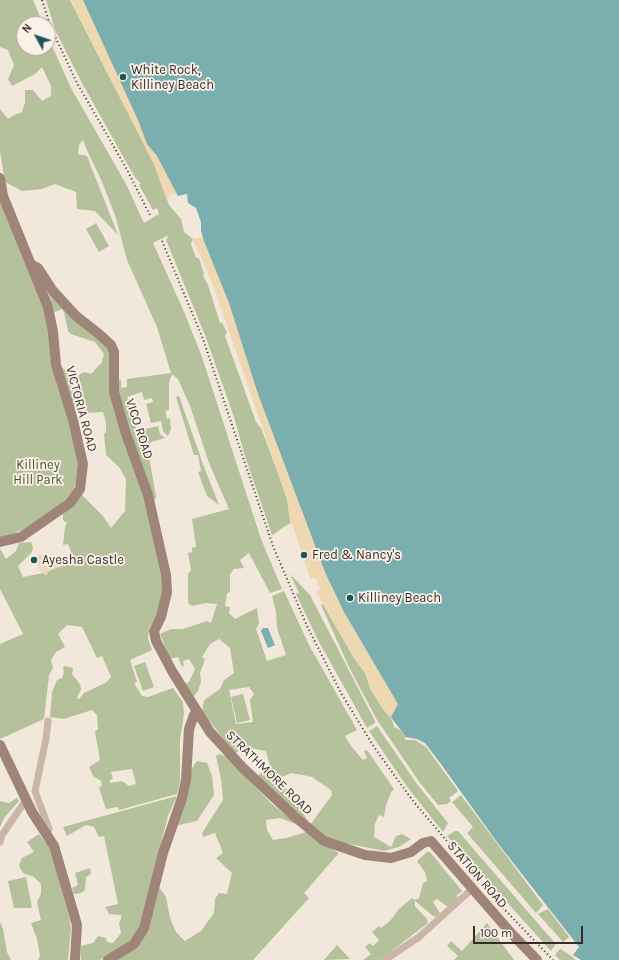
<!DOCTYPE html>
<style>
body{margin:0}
#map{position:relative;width:619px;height:960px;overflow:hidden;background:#f2e7db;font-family:Karla,sans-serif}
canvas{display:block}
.north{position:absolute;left:16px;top:16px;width:40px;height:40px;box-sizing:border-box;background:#faf1e8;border:1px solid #aca29b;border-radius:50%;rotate:310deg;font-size:11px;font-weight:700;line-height:16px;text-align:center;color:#372c28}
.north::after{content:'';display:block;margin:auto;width:14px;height:18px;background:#1d5659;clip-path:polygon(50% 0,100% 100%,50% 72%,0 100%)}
.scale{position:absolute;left:473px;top:926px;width:110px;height:18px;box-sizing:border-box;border:2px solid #372c28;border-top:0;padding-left:5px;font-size:12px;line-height:14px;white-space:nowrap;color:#372c28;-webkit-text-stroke:3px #faf1e8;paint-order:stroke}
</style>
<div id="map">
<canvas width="619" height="960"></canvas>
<div class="north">N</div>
<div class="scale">100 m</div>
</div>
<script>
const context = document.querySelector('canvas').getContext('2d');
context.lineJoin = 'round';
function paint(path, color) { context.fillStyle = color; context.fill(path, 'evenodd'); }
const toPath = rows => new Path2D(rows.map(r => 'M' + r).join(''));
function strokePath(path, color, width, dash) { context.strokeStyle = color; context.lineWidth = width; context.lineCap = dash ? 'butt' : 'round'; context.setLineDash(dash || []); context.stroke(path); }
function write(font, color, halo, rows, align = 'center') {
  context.font = font + ' Karla,sans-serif'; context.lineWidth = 3.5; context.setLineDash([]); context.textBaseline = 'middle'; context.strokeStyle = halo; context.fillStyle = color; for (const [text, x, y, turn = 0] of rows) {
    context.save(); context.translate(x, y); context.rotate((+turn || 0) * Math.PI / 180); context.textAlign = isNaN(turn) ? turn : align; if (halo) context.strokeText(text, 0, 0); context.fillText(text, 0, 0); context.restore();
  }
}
paint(toPath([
 [0,0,33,0,43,24,24,24,24,48,48,48,48,37,71,88,126,184,144,223,159,214,157,208,153,210,139,185,141,184,134,176,82,83,56,32,46,0,70,0,154,164,169,205,181,219,184,232,193,239,191,244,196,258,199,258,204,274,203,276,208,285,220,323,222,323,227,332,225,336,256,422,261,428,276,468,287,499,290,516,290,523,272,535,244,453,234,417,205,335,166,240,169,235,153,243,185,314,202,357,261,539,282,589,270,593,249,553,240,560,244,568,234,569,230,574,230,592,227,593,225,606,230,607,229,613,235,619,257,608,259,623,256,629,267,661,286,655,277,628,276,612,272,596,284,591,309,645,357,730,345,736,351,746,363,760,367,758,364,751,367,750,394,789,391,792,386,805,384,817,379,815,374,826,375,828,374,837,391,847,396,836,402,834,411,839,399,847,384,851,349,844,349,848,329,839,310,825,332,795,331,790,312,777,303,775,291,773,277,779,291,793,309,823,257,776,270,766,266,751,249,748,234,753,202,711,204,700,220,689,224,680,234,673,230,648,219,639,210,644,202,657,205,659,200,673,201,682,198,691,193,697,184,685,189,682,195,669,189,659,183,661,184,665,182,667,178,657,170,659,160,634,171,629,183,629,207,621,211,623,217,604,206,603,192,606,188,603,188,573,190,572,191,569,188,553,192,552,192,548,196,547,192,519,229,509,209,463,190,406,178,379,172,374,169,383,169,410,165,411,167,419,170,418,171,429,168,436,163,431,161,421,151,423,146,404,153,402,152,398,144,400,142,392,127,397,137,431,158,426,160,434,165,438,151,442,148,450,156,497,153,503,126,431,115,381,121,380,121,388,127,387,127,379,171,373,157,327,127,260,116,218,103,184,86,148,77,122,83,140,79,145,78,154,87,156,118,235,95,211,77,209,76,192,55,184,42,189,22,191,5,182,0,151,0,109,8,119,14,115,22,112,25,103,25,90,33,90,42,101,51,96,51,86,42,67,35,74,12,86,8,79,14,65,8,50,0,47],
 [249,687,254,694,250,700,253,722,236,724,229,690],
 [0,199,44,306,50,336,50,354,57,386,67,414,78,462,78,477,73,491,64,502,24,529,9,536,0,538],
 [96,223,109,246,99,252,86,229],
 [48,291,109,346,111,363,141,482,161,576,163,593,158,614,149,628,148,639,152,650,130,660,137,682,134,683,142,696,148,697,173,688,183,702,184,715,180,739,180,781,177,794,119,810,118,807,106,809,99,788,102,785,101,781,93,776,89,767,100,760,95,732,96,730,98,730,97,715,92,710,64,719,50,717,52,692,57,680,62,678,64,672,63,668,65,666,73,668,72,674,80,684,81,689,77,698,79,699,84,693,107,682,111,677,102,656,97,658,82,627,67,625,58,634,65,647,56,652,51,660,53,668,49,675,44,719,0,739,0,644,23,634,0,589,0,549,6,559,16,551,19,543,31,542,33,547,32,552,18,566,23,577,43,573,46,575,49,571,69,558,66,557,72,554,68,544,63,545,65,527,67,523,63,520,63,514,81,494,103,516,111,528,125,511,126,479,119,467,106,455,104,434,106,432,106,423,103,412,85,413,83,405,72,409,60,367,68,371,71,379,76,380,80,374,85,372,91,374,102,362,104,354,95,342,71,334,68,331,64,312,62,309,55,312],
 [132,769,136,784,129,786,122,781,110,783,110,780,113,779,111,772],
 [179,396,204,467,219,505,207,496,198,472,201,471,198,455,194,455,176,397],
 [290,574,310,595,375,721,375,723,367,728,318,640,296,594,299,593],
 [323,604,354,658,365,673,371,690,383,709,391,717,394,727,400,730,406,737,404,740,415,740,426,747,458,791,449,798,451,801,447,804,438,805,420,783,377,720,349,667,321,605],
 [145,662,154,687,143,691,134,666],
 [243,694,250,720,237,723,231,697],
 [377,726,417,784,448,823,443,832,408,788,369,731],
 [219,754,227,757,273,805,298,825,280,818,266,820,267,830,273,840,286,838,306,832,324,845,339,853,304,893,309,898,253,960,117,960,127,954,159,887,166,897,170,918,176,932,185,941,201,931,214,913,215,899,219,893,227,894,232,873,216,858,223,853,215,833,203,837,202,833,223,800,221,779,216,756],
 [197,761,207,763,212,776,214,795,197,821,174,826,188,774],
 [461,795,543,905,536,913,467,833,473,827,452,802],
 [177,796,168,816,140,924,134,936,123,948,100,960,81,960,81,946,93,943,98,936,106,938,107,942,113,943,121,933,119,923,121,919,121,915,109,914,105,907,118,904,104,836,99,837,94,827,86,825,67,836,63,827],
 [17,798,19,801,4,818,0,827,0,801,9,803],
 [455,831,458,831,554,942,555,945,551,951,447,836],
 [39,834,50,848,69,917,71,927,68,960,38,960,40,956,37,939,31,923,41,920,37,902,41,894,41,884,34,877,23,873,19,866,22,858,34,852,27,842],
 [427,852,430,852,462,891,456,896,458,897,448,907,437,899,433,902,440,913,436,917,433,916,415,901,415,906,427,919,428,923,380,960,363,960,371,954,365,947,370,943,373,946,379,940,372,932,379,926,381,928,390,921,399,909,412,898,415,900,419,898,423,883,427,881,425,872,417,861],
 [90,868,91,874,86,877,85,890,81,893,74,894,72,888,78,885,75,873],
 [26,877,32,908,14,908,8,881],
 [548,909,569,937,563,942,538,914],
 [0,922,3,929,7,952,11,960,0,960],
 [487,923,514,960,454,960,458,956,447,946,451,941,462,951],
 [337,945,350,959,324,960],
 [560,949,567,953,576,960,560,960,555,955]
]), '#b5c19b');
paint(toPath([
 [70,0,98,0,179,195,172,193,167,200,154,164],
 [206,232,619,960,574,954,579,947,497,842,441,764,425,743,417,739,406,737,383,709,371,690,365,673,354,658,316,592,320,589,315,577,310,579,293,526,290,523,287,499,214,288,193,239,201,237]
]), '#eed8b1');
paint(toPath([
 [41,555,46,557,52,556,53,560,57,559,59,562,69,558,71,563,49,571,46,575,40,571,38,566,37,556]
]), '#ead8c2');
paint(toPath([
 [83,0,619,0,619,960,581,960,573,955,579,947,497,842,441,764,425,743,417,739,406,737,391,717,398,704,344,612,325,572,258,394,229,303,204,241,201,231,201,222,196,208,188,203,187,194,178,196,157,156,147,144,138,120],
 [263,628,268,628,275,645,268,648,261,631]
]), '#7aaeaf');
strokePath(toPath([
 [47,835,49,829,35,791,46,739,48,721],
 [0,842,2,835,26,800],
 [385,960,419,937,472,889]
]), '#cab6a7', 7);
strokePath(toPath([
 [0,178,3,196,48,307,53,332,56,365,73,420,83,464,80,489,70,503,21,537,0,542],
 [32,265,38,268,53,291,76,316,99,334,111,345,114,352,114,392,125,431,148,495,166,575,167,592,161,617,154,631,156,641,172,671,210,732,243,768,294,816,324,841,365,855,391,858,411,852,423,843,431,841,511,933,537,960],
 [0,745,32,812,54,846,77,925,75,960],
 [108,960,134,944,144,928,163,853,182,798,186,780,189,729,194,715,197,713]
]), '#9e8578', 10);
strokePath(toPath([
 [42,0,51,28,77,83,125,166,151,217],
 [162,241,203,339,273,546,307,626,341,693,374,747,413,801,506,911,553,960]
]), '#372c28', 2, [1, 3]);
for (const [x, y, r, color] of [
 [123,77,4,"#1d5659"],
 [304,555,4,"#1d5659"],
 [34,560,4,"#1d5659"],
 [350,598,4,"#1d5659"]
]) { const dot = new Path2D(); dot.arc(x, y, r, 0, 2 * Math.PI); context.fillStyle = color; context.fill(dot); strokePath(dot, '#faf1e8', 1.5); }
write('13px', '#372c28', '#faf1e8', [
 ["White Rock,",131,70],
 ["Killiney Beach",131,85],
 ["Fred & Nancy's",312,555],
 ["Ayesha Castle",42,560],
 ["Killiney Beach",358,598]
], 'left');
write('13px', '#372c28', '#faf1e8', [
 ["VICTORIA ROAD",81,409,75],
 ["VICO ROAD",139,429,72],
 ["STRATHMORE ROAD",269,773,44],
 ["STATION ROAD",477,875,49]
]);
write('13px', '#46552b', '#faf1e8', [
 ["Killiney",38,465],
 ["Hill Park",38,480]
]);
</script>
